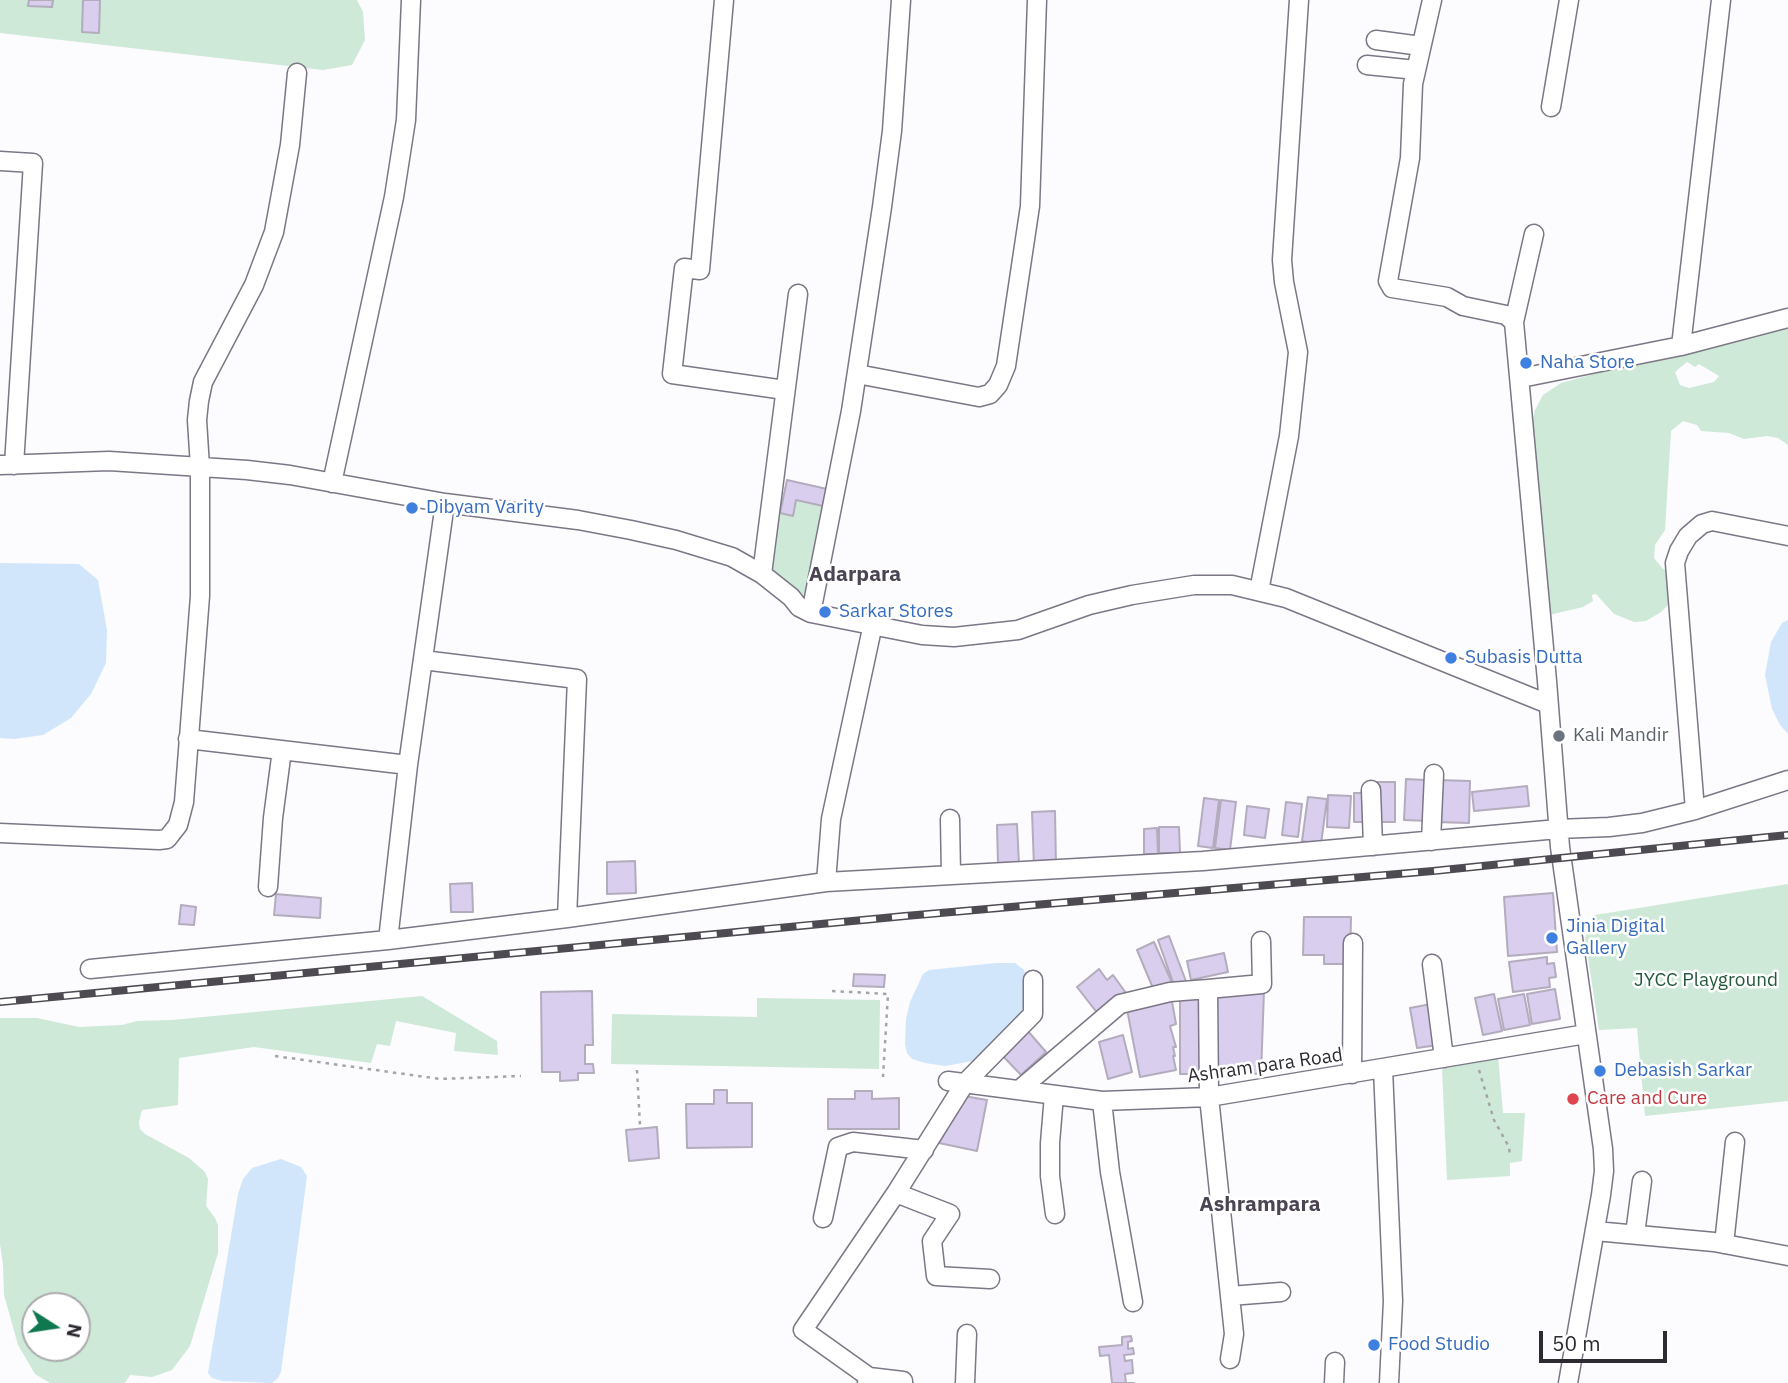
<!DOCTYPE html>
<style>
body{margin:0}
#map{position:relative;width:1788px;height:1383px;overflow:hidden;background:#fcfbfe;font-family:"IBM Plex Sans",sans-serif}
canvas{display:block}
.north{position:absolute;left:21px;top:1292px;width:70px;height:70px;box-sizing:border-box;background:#fff;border:2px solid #abaaad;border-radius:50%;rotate:102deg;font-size:19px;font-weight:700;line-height:28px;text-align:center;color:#2d2a31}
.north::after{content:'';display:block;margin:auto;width:24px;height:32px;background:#107850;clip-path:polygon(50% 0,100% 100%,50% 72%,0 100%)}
.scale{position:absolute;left:1539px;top:1331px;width:128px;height:32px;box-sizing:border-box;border:4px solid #2d2a31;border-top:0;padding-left:9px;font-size:21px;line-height:24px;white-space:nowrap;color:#2d2a31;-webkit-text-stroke:5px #fff;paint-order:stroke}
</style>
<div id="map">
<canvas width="1788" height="1383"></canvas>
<div class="north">N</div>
<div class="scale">50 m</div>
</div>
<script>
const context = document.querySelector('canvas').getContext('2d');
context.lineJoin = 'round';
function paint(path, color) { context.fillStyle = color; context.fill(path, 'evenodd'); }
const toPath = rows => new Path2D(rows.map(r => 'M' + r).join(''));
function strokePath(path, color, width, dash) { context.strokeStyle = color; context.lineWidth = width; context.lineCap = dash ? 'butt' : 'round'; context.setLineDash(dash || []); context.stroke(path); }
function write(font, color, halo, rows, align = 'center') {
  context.font = font + ' "IBM Plex Sans",sans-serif'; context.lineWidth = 5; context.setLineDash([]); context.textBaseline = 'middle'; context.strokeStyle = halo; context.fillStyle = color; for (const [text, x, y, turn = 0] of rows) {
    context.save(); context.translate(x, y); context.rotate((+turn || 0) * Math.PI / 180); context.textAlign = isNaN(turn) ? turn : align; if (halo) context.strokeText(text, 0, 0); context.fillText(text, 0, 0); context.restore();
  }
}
paint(toPath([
 [0,0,357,0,363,12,365,40,352,65,323,70,0,33],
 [1788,321,1788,445,1778,438,1767,436,1744,439,1729,433,1701,431,1697,425,1683,421,1671,431,1665,530,1655,545,1654,558,1663,569,1672,570,1673,600,1661,612,1646,621,1634,622,1614,614,1596,594,1592,595,1593,601,1583,607,1549,615,1531,427,1535,410,1543,395,1561,383],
 [1687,362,1695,367,1699,364,1719,376,1714,382,1689,388,1680,385,1675,372],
 [796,500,823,506,805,596,788,583,770,576,780,513,793,515],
 [1788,884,1788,1101,1645,1116,1637,1028,1599,1030,1585,938,1595,915],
 [422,996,497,1041,498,1055,454,1051,456,1033,396,1021,390,1046,377,1044,371,1063,254,1047,179,1058,178,1105,142,1110,139,1122,140,1129,145,1134,189,1158,205,1172,208,1179,206,1206,215,1218,218,1225,218,1253,190,1346,172,1370,152,1377,130,1375,125,1383,50,1383,35,1374,18,1345,4,1295,3,1265,0,1244,0,1018,37,1018,79,1027,122,1025,137,1021,172,1020],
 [35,1306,77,1306,77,1348,35,1348],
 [757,998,880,1000,879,1069,611,1064,612,1014,757,1017],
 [1498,1055,1503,1113,1525,1113,1522,1161,1510,1163,1510,1176,1447,1180,1442,1069]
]), '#cee9d8');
paint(toPath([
 [0,563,79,564,98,580,107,630,106,663,91,694,71,718,43,735,14,739,0,738],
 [1788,620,1788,734,1780,725,1772,709,1765,675,1771,642,1782,623],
 [996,963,1015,963,1024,970,1026,977,1025,1001,1020,1016,979,1057,973,1061,945,1066,925,1063,912,1059,907,1053,905,1044,906,1019,910,1002,923,974,929,970],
 [281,1159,301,1167,307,1176,281,1372,278,1378,272,1383,222,1381,212,1378,208,1373,238,1194,243,1179,252,1168]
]), '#d2e6fb');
const building = toPath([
 [29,0,53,0,52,7,28,6,29,0],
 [83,0,100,0,99,33,82,32,83,0],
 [787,480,827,489,823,506,796,500,793,516,780,513,787,480],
 [1406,779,1425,780,1425,785,1430,786,1429,821,1404,820,1406,779],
 [1437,780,1470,781,1469,823,1435,822,1437,780],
 [1374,782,1395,782,1395,822,1380,822,1374,782],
 [1527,786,1529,806,1474,811,1472,792,1527,786],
 [1354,793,1369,793,1369,822,1354,822,1354,793],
 [1328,795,1351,796,1349,828,1327,827,1328,795],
 [1308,797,1327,799,1321,844,1302,841,1308,797],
 [1204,798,1219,800,1213,848,1198,846,1204,798],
 [1221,800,1236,802,1230,850,1215,848,1221,800],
 [1286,802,1302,804,1298,837,1282,835,1286,802],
 [1247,806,1269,809,1265,838,1244,835,1247,806],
 [1055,811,1056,866,1034,867,1032,812,1055,811],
 [1017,824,1019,864,998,864,997,825,1017,824],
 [1159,827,1179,827,1180,853,1159,853,1159,827],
 [1157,828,1158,854,1144,854,1144,829,1157,828],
 [635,861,636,893,607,894,607,862,635,861],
 [472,883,473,912,451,912,450,884,472,883],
 [1553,893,1557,952,1508,956,1504,897,1553,893],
 [276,894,321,898,320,918,274,915,276,894],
 [181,905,196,907,194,925,179,924,181,905],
 [1304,917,1351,917,1350,964,1324,964,1324,955,1303,955,1304,917],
 [1169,936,1187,984,1175,988,1158,940,1169,936],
 [1154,942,1173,985,1155,993,1137,950,1154,942],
 [1224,953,1228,972,1191,980,1187,961,1224,953],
 [1547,957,1547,964,1554,963,1556,977,1549,978,1550,987,1513,992,1509,962,1547,957],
 [1099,969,1107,980,1113,975,1126,993,1098,1014,1077,987,1099,969],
 [854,974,885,975,884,987,853,986,854,974],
 [1217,989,1264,991,1261,1074,1214,1072,1217,989],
 [1555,989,1560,1019,1532,1024,1527,994,1555,989],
 [592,991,593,1045,585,1045,585,1064,593,1064,594,1073,578,1073,578,1080,560,1081,560,1072,542,1072,541,992,592,991],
 [1494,994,1502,1031,1483,1035,1475,998,1494,994],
 [1524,994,1530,1025,1504,1030,1498,999,1524,994],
 [1171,996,1176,1024,1170,1026,1176,1047,1173,1047,1175,1056,1173,1056,1176,1070,1140,1077,1126,1004,1171,996],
 [1180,996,1205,997,1205,1074,1180,1074,1180,996],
 [1431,1004,1438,1045,1417,1048,1410,1008,1431,1004],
 [1027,1030,1046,1052,1021,1075,1001,1054,1027,1030],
 [1123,1035,1132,1072,1108,1079,1099,1042,1123,1035],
 [714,1090,727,1090,727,1103,752,1103,752,1147,687,1148,686,1104,714,1104,714,1090],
 [855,1091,872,1091,872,1099,899,1098,899,1129,828,1129,828,1099,855,1099,855,1091],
 [964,1096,987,1100,977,1151,939,1143,964,1096],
 [657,1127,659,1158,629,1161,626,1130,657,1127],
 [1131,1336,1132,1341,1128,1342,1128,1349,1133,1348,1134,1354,1124,1355,1125,1361,1132,1360,1133,1373,1125,1374,1126,1383,1134,1383,1112,1383,1109,1355,1100,1356,1099,1347,1122,1345,1122,1337,1131,1336]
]);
paint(building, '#daceee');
strokePath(building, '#b2acbd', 2);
const minor = toPath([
 [724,0,700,270,684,268,672,374,785,390],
 [1432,0,1413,84,1410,158,1388,281,1392,288,1447,297,1463,306,1506,315,1514,322,1547,681,1560,847,1603,1149,1604,1171,1601,1195,1568,1383],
 [1376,40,1421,46],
 [1367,65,1416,70],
 [1551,107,1569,0],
 [0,161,33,163,14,465],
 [1514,322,1534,234],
 [1681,346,1788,318],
 [857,374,979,397,990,394,998,385,1006,366,1030,206,1037,0],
 [1521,378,1681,346,1721,0],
 [0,465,109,461,247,470,290,475,445,503,578,520,631,530,676,540,732,557,762,574,791,597,799,607,811,613,922,635,954,637,1018,630,1089,605,1132,595,1194,585,1232,585,1286,598,1548,704],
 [332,483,394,197,406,120,411,0],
 [762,574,798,294],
 [1259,591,1289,436,1298,352,1284,282,1282,260,1299,0],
 [811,613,851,411,882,207,892,131,901,0],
 [423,660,577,679,567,918],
 [188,739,408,765],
 [1371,790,1373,846],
 [1695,810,1675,563,1679,551,1688,536,1702,524,1712,521,1788,536],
 [950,819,951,875],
 [0,833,159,840,167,839,178,825,184,802,200,596,200,467,197,420,199,401,203,382,254,285,274,232,290,145,297,73],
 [1431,841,1434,774],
 [826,882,831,819,873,624],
 [268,887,273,818,282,750],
 [388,940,408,765,445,503],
 [1432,964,1444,1058],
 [90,969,388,940,567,918,826,882,1203,861,1558,829,1609,827,1642,823,1695,810,1788,780],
 [1383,1069,1393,1301,1389,1383],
 [1352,1074,1353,943],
 [948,1081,1102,1101,1209,1097,1586,1034],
 [1019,1090,1120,1004,1170,992,1208,989],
 [1054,1095,1050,1143,1050,1176,1055,1214],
 [1102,1101,1110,1172,1133,1302],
 [896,1193,950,1214,932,1241,936,1276,990,1279],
 [823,1218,838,1147,853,1142,924,1150],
 [1595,1231,1714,1242,1788,1256],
 [1635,1234,1642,1181],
 [1724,1244,1735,1142],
 [1230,1296,1281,1292],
 [1230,1359,1234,1334,1209,1097,1208,989,1262,984,1261,941],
 [869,1377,903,1381,903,1383],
 [867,1383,869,1377,803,1330,896,1193,965,1083,1033,1014,1033,980],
 [965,1383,967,1334],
 [1334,1383,1335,1362]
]);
strokePath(minor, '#7c7686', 21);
strokePath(toPath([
 [832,991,888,994,883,1077],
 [275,1056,440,1079,521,1076],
 [637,1070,640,1126],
 [1479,1070,1494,1120,1509,1147,1510,1156]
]), '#a5a4a8', 2.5, [3.5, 5]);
strokePath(minor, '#fff', 18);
const rail = toPath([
 [0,1002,905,916,1433,871,1788,835]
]);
strokePath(rail, '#4d4a51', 8);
strokePath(rail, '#fff', 5, [16]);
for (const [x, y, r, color] of [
 [1526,363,7,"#3f7fe0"],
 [412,508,7,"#3f7fe0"],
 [825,612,7,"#3f7fe0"],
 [1451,658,7,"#3f7fe0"],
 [1559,736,7,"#6b7280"],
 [1552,938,7,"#3f7fe0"],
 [1600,1071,7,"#3f7fe0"],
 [1573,1099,7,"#e0444e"],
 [1374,1345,7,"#3f7fe0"]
]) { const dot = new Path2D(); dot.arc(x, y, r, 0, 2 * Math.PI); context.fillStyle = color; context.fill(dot); strokePath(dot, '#fff', 2.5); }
write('19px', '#366cbe', '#fff', [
 ["Naha Store",1540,363],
 ["Dibyam Varity",426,508],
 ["Sarkar Stores",839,612],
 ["Subasis Dutta",1465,658],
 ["Jinia Digital",1566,927],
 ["Gallery",1566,949],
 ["Debasish Sarkar",1614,1071],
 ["Food Studio",1388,1345]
], 'left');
write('19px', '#5b616d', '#fff', [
 ["Kali Mandir",1573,736]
], 'left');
write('19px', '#235a3e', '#fff', [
 ["JYCC Playground",1706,981]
]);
write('19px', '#2d2a31', '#fff', [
 ["Ashram para Road",1265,1066,-8]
]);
write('19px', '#be3a42', '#fff', [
 ["Care and Cure",1587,1099]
], 'left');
write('bold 21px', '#4a4453', '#fff', [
 ["Adarpara",855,575],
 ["Ashrampara",1260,1205]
]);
</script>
